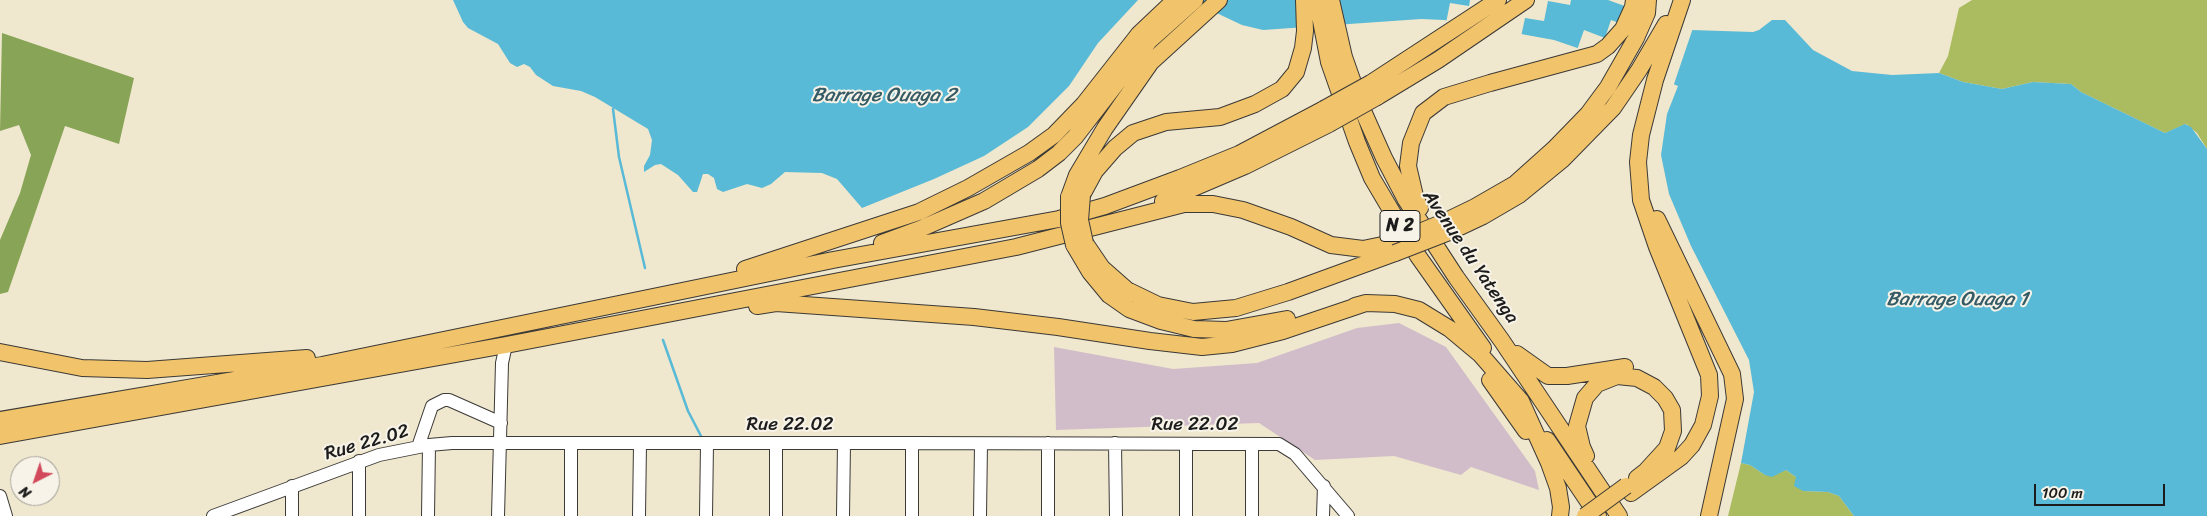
<!DOCTYPE html>
<style>
body{margin:0}
#map{position:relative;width:2207px;height:516px;overflow:hidden;background:#efe7ce;font-family:Sriracha,sans-serif}
canvas{display:block}
.north{position:absolute;left:10px;top:456px;width:50px;height:50px;box-sizing:border-box;background:#f7f3e8;border:1px solid #9f9d96;border-radius:50%;rotate:221deg;font-size:14px;font-weight:700;line-height:20px;text-align:center;color:#1c1c1c}
.north::after{content:'';display:block;margin:auto;width:18px;height:22px;background:#d1495b;clip-path:polygon(50% 0,100% 100%,50% 72%,0 100%)}
.scale{position:absolute;left:2034px;top:484px;width:131px;height:22px;box-sizing:border-box;border:2px solid #1c1c1c;border-top:0;padding-left:6px;font-size:15px;line-height:18px;white-space:nowrap;color:#1c1c1c;-webkit-text-stroke:4px #f7f3e8;paint-order:stroke}
</style>
<div id="map">
<canvas width="2207" height="516"></canvas>
<div class="north">N</div>
<div class="scale">100 m</div>
</div>
<script>
const context = document.querySelector('canvas').getContext('2d');
context.lineJoin = 'round';
function paint(path, color) { context.fillStyle = color; context.fill(path, 'evenodd'); }
const toPath = rows => new Path2D(rows.map(r => 'M' + r).join(''));
function strokePath(path, color, width, dash) { context.strokeStyle = color; context.lineWidth = width; context.lineCap = dash ? 'butt' : 'round'; context.setLineDash(dash || []); context.stroke(path); }
function write(font, color, halo, rows, align = 'center') {
  context.font = font + ' Sriracha,sans-serif'; context.lineWidth = 4; context.setLineDash([]); context.textBaseline = 'middle'; context.strokeStyle = halo; context.fillStyle = color; for (const [text, x, y, turn = 0] of rows) {
    context.save(); context.translate(x, y); context.rotate((+turn || 0) * Math.PI / 180); context.textAlign = isNaN(turn) ? turn : align; if (halo) context.strokeText(text, 0, 0); context.fillText(text, 0, 0); context.restore();
  }
}
paint(toPath([
 [1399,323,1446,347,1535,471,1539,490,1471,467,1461,475,1394,456,1315,460,1259,423,1056,430,1054,347,1173,369,1257,363,1357,328]
]), '#d1bdc9');
paint(toPath([
 [1972,0,2207,0,2207,149,2197,133,2186,124,2165,133,2081,92,2071,84,2033,82,2002,89,1963,82,1939,73,1948,56,1959,8],
 [1741,463,1750,465,1765,475,1786,470,1796,477,1803,491,1828,492,1839,496,1854,516,1728,516]
]), '#abbc60');
paint(toPath([
 [2,33,134,78,119,144,65,126,8,292,0,294,0,240,20,193,31,155,19,125,0,131]
]), '#88a456');
paint(toPath([
 [453,0,1138,0,1098,43,1069,86,1028,127,984,156,934,179,862,208,837,179,822,173,785,172,771,184,762,188,747,184,723,192,717,189,714,178,708,174,703,174,697,192,693,192,678,175,661,164,655,165,644,172,644,166,650,155,652,140,648,129,595,97,581,91,553,86,536,75,530,67,524,64,517,67,510,63,498,44,468,28,463,22],
 [1189,0,1608,0,1691,30,1753,32,1759,30,1772,20,1785,20,1813,50,1852,71,1892,75,1939,73,1963,82,2002,89,2033,82,2071,84,2081,92,2165,133,2185,124,2191,127,2207,149,2207,516,1854,516,1839,496,1828,492,1803,491,1794,486,1796,477,1786,470,1772,477,1765,475,1750,465,1741,463,1754,392,1749,360,1691,246,1669,194,1661,155,1667,114,1678,86,1610,59,1554,40,1444,20,1421,19,1263,30,1242,25]
]), '#58bad6');
paint(toPath([
 [1470,0,1571,0,1570,5,1548,1,1544,21,1525,18,1521,37,1446,23,1450,3,1469,6],
 [1629,5,1660,17,1632,70,1577,50,1584,30,1605,38,1611,20,1622,24],
 [1665,18,1693,28,1673,87,1635,71]
]), '#efe7ce');
strokePath(toPath([
 [613,109,619,157,645,268],
 [663,340,688,411,702,438]
]), '#58bad6', 2.5);
const minor = toPath([
 [1115,443,1116,516],
 [776,444,776,516],
 [1186,444,1186,516],
 [1252,444,1252,516],
 [418,447,432,406,444,400,449,400,501,423],
 [359,461,359,516],
 [292,486,292,516],
 [0,496,6,516],
 [213,516,379,455,429,445,452,443,912,443,1279,444,1295,454,1348,516],
 [428,516,429,445],
 [498,516,502,363,506,345],
 [571,516,571,444],
 [639,516,640,444],
 [706,516,707,444],
 [843,516,844,443],
 [912,516,912,443],
 [980,516,981,444],
 [1048,516,1048,443],
 [1323,516,1324,486]
]);
const major = toPath([
 [1317,0,1329,62,1357,142,1372,178,1418,256,1483,348],
 [1331,0,1344,57,1363,111,1384,158,1406,200,1456,277,1502,341,1619,516],
 [1371,83,1498,0],
 [1377,97,1438,60,1526,0],
 [1082,195,1095,171,1115,148,1133,133,1166,122,1220,117,1255,104,1282,89,1296,72,1303,48,1305,31,1304,0],
 [1069,197,1077,175,1105,128,1151,62,1219,0],
 [1163,201,1245,166,1329,124],
 [1420,208,1415,196,1408,166,1411,143,1423,113,1444,97,1490,83,1597,54,1608,46,1623,29,1633,7,1634,0],
 [1657,219,1732,374,1735,399,1709,516],
 [1444,222,1475,207,1515,184,1554,149,1588,114,1608,87,1636,38,1647,13,1648,0],
 [1449,232,1483,216,1519,195,1563,159,1613,108,1639,70,1666,24],
 [882,243,920,229,984,201,1038,169,1059,153,1075,137,1149,41,1195,0],
 [1085,243,1102,268,1127,290,1158,305,1193,312,1236,308,1288,292,1395,253],
 [1074,245,1090,272,1109,295,1129,309,1161,321,1194,329,1226,330,1287,319],
 [745,269,919,212,968,188,1029,153,1054,135,1084,104,1139,34,1175,0],
 [757,306,776,303,974,317,1058,327,1150,341,1202,347,1232,344,1283,331,1366,303],
 [1355,306,1366,303,1395,304,1419,310,1450,329,1480,354,1521,401,1549,463,1558,488,1561,507,1560,516],
 [0,352,82,368,147,370,307,358],
 [1517,354,1548,376,1567,376,1625,367],
 [1490,380,1526,431],
 [0,420,322,365,833,260,1059,219,1105,206,1180,178,1239,154,1324,109],
 [0,436,506,345,938,262,1016,247,1184,204,1213,204,1243,210,1291,227,1331,245,1363,249,1392,243],
 [1547,440,1598,516],
 [1586,456,1582,447,1577,426,1585,398,1597,384,1617,376,1637,378,1654,387,1665,398,1672,410,1673,431,1667,448,1646,471,1637,478],
 [1631,493,1681,457,1692,445,1703,425,1710,396,1709,375,1657,247,1641,200,1638,162,1641,135,1655,80,1682,0]
]);
strokePath(minor, '#3c3a37', 14);
strokePath(major, '#3c3a37', 18);
strokePath(minor, '#fff', 12);
strokePath(major, '#f1c36a', 16);
const majorBridge = toPath([
 [1324,109,1371,83],
 [1329,124,1377,97],
 [1082,195,1080,220,1085,243],
 [1069,197,1069,223,1074,245],
 [1415,234,1444,222],
 [1395,253,1449,232],
 [1585,516,1626,486]
]);
strokePath(majorBridge, '#3c3a37', 18, []);
strokePath(majorBridge, '#f1c36a', 16);
for (const [x, y, w] of [
 [1400,226,40]
]) { const box = new Path2D(); box.roundRect(x - w / 2, y - 15.5, w, 31, 4); context.fillStyle = '#f7f3e8'; context.fill(box); strokePath(box, '#1c1c1c', 1); }
write('bold 18px', '#1c1c1c', null, [
 ["N 2",1400,226]
]);
write('19px', '#1c1c1c', '#f7f3e8', [
 ["Avenue du Yatenga",1470,257,56],
 ["Rue 22.02",790,425],
 ["Rue 22.02",1195,425],
 ["Rue 22.02",367,443,-16]
]);
write('italic 20px', '#345b66', '#f7f3e8', [
 ["Barrage Ouaga 2",884,96],
 ["Barrage Ouaga 1",1957,300]
]);
</script>
